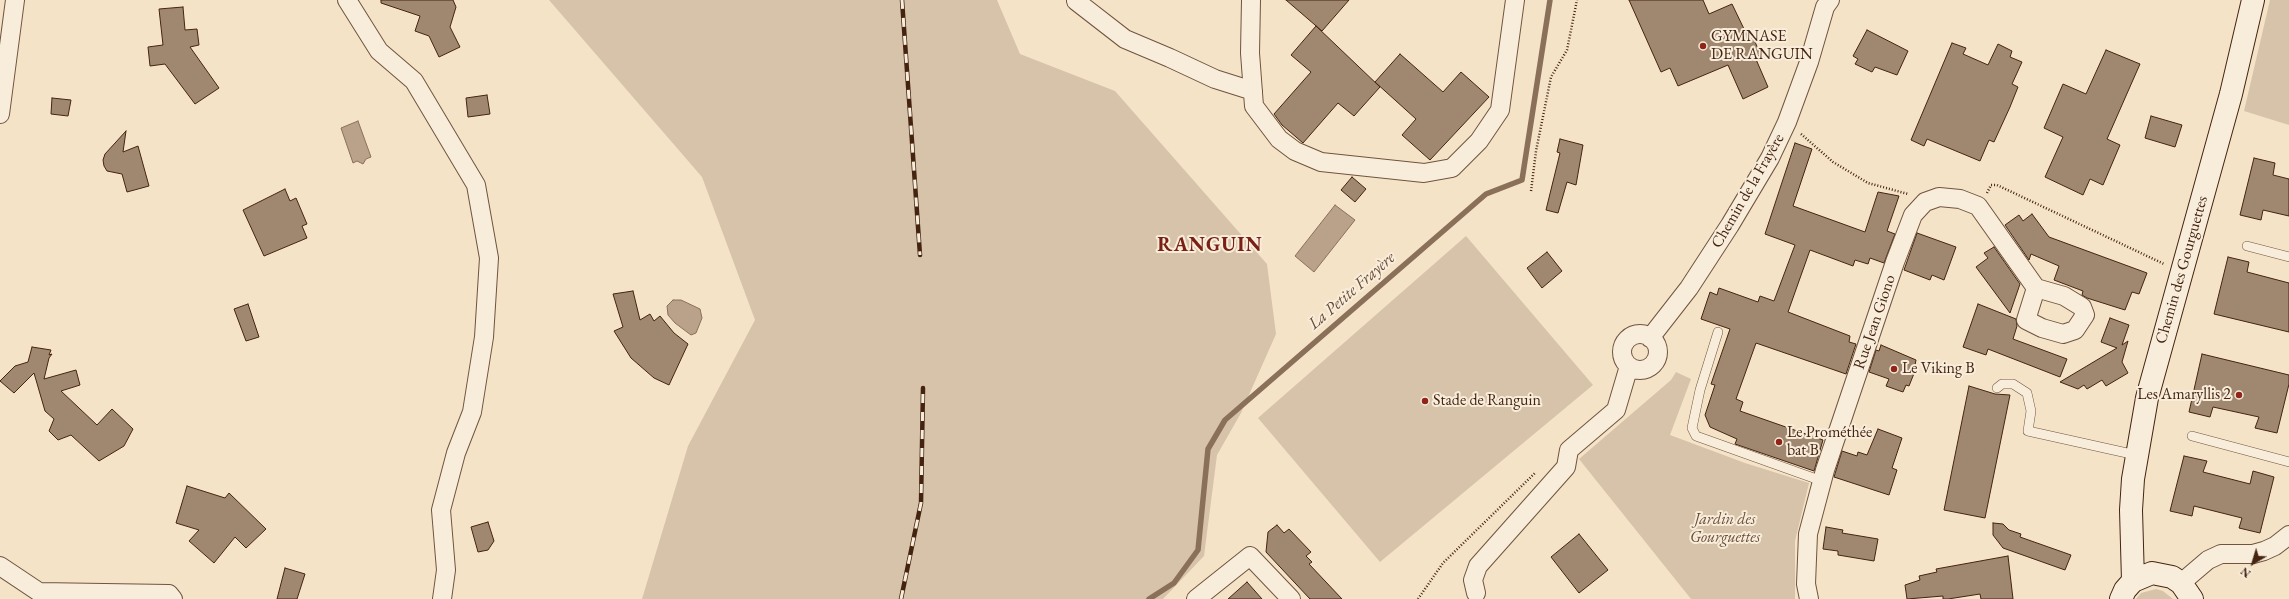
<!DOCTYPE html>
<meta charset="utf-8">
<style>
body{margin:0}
#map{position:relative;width:2289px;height:599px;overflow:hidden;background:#f5e3c8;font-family:"EB Garamond",serif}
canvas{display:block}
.north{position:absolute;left:2233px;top:543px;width:40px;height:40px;-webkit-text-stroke:3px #f8eddb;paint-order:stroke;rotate:218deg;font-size:11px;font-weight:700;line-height:16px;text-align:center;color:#442410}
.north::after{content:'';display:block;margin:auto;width:14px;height:18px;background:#442410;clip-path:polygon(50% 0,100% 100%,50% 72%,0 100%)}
</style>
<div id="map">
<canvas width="2289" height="599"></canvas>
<div class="north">N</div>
</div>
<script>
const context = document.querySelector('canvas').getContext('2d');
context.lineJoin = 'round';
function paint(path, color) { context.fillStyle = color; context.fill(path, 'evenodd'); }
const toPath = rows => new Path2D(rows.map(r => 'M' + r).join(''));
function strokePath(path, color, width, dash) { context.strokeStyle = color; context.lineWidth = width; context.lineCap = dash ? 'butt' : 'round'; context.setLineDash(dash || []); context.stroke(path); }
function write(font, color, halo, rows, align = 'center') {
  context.font = font + ' "EB Garamond",serif'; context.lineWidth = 4; context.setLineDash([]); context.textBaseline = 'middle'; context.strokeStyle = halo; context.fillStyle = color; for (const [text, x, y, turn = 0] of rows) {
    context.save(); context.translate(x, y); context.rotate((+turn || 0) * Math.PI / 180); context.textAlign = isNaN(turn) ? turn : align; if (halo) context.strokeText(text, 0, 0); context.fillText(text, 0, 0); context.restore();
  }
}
paint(toPath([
 [549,0,997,0,1020,54,1115,91,1267,264,1276,334,1241,413,1217,455,1204,556,1163,599,642,599,688,446,755,320,702,177],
 [2270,0,2289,0,2289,125,2244,111],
 [1466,236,1593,385,1380,562,1258,418],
 [1676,372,1691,379,1670,435,1745,463,1809,483,1795,541,1795,599,1691,599,1579,459,1671,380],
 [2156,589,2163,591,2173,599,2136,599,2141,593]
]), '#d7c3a9');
const water = toPath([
 [358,121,371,157,366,159,363,164,357,161,353,163,341,128,358,121],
 [1335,205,1355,220,1314,272,1295,256,1335,205],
 [673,300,681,300,700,309,702,318,696,333,691,335,675,323,668,315,667,306,673,300]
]);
paint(water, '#b9a289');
strokePath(water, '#8a7059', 1);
strokePath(toPath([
 [1149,599,1174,583,1198,550,1208,449,1225,420,1486,194,1522,180,1550,0]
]), '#8a7059', 5.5);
const building = toPath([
 [381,0,453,0,456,7,450,27,460,47,439,57,429,36,415,31,420,16,381,3,381,0],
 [1286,0,1349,0,1322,31,1286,0],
 [1629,0,1703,0,1709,14,1732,4,1745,31,1749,29,1761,55,1755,57,1768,87,1743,99,1728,65,1678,86,1670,68,1661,72,1629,0],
 [183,7,185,30,197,29,199,45,190,47,219,88,195,104,165,64,150,66,148,47,163,45,159,9,183,7],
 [1316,26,1380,87,1354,116,1338,103,1303,143,1282,125,1274,114,1311,72,1291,55,1316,26],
 [1867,30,1908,51,1897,75,1875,67,1872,72,1855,64,1858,59,1853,56,1867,30],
 [1952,43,1966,48,1963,54,1988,65,1998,44,2012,51,2010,57,2022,62,2012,84,2018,87,2010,107,1994,142,1989,140,1980,161,1927,139,1924,146,1911,140,1952,43],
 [2106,50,2140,64,2107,139,2120,145,2103,185,2090,179,2083,195,2045,177,2063,137,2044,128,2063,84,2086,94,2106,50],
 [1400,54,1443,92,1461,72,1489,97,1430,160,1402,135,1416,119,1375,82,1400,54],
 [487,95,490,114,468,117,466,98,487,95],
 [52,98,71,100,68,116,51,114,52,98],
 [2151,116,2182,125,2175,147,2145,138,2151,116],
 [126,131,123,152,138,146,149,186,127,192,122,174,107,171,104,166,103,160,105,154,126,131],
 [1560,139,1583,145,1576,185,1567,182,1558,213,1546,210,1560,153,1557,152,1560,139],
 [1795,143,1812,149,1793,206,1865,232,1878,192,1899,196,1887,231,1895,234,1884,263,1870,258,1868,264,1855,260,1853,266,1810,250,1788,312,1850,336,1849,342,1856,344,1846,374,1756,343,1736,399,1743,402,1740,411,1823,440,1814,471,1735,444,1737,439,1710,427,1705,415,1715,385,1711,384,1730,329,1701,319,1710,292,1717,295,1719,288,1758,302,1760,296,1774,301,1795,245,1765,234,1795,143],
 [2254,158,2275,163,2273,175,2289,179,2289,216,2263,210,2261,220,2240,215,2254,158],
 [1352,177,1366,189,1355,202,1341,190,1352,177],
 [285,189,290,201,296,198,307,224,302,226,307,238,264,256,243,210,285,189],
 [2032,214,2049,237,2147,273,2139,294,2132,292,2125,310,2087,298,2082,295,2083,291,2054,280,2059,266,2031,254,2029,260,2005,225,2019,215,2023,221,2032,214],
 [1917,233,1956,247,1944,280,1932,275,1930,280,1904,270,1917,233],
 [1994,247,2020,284,2010,313,1976,267,1988,258,1984,253,1994,247],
 [1547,252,1562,271,1542,288,1527,268,1547,252],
 [2228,257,2249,262,2247,272,2289,283,2289,332,2214,314,2228,257],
 [633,291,640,320,650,314,654,321,660,316,674,333,688,344,669,385,654,378,631,358,614,331,623,327,613,294,633,291],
 [248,304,259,337,246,341,234,309,248,304],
 [1978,304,2016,319,2017,326,2013,339,2067,359,2060,377,1988,349,1986,355,1963,347,1978,304],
 [2110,318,2129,325,2122,345,2128,341,2122,362,2128,373,2106,386,2102,380,2087,389,2084,385,2078,389,2060,382,2117,348,2101,342,2110,318],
 [1881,345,1916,360,1915,365,1917,366,1909,386,1906,385,1903,392,1886,386,1889,379,1869,372,1876,350,1879,351,1881,345],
 [32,347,51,350,49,355,52,354,49,358,44,379,76,370,80,385,61,391,97,425,112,409,133,429,124,446,99,461,71,435,58,440,49,431,54,419,45,411,34,373,14,393,0,381,15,366,28,362,32,347],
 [2202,354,2289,375,2289,384,2277,433,2255,428,2259,417,2213,407,2210,417,2189,412,2202,354],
 [1969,386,1995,394,2010,395,1985,518,1944,510,1969,386],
 [1878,429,1902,438,1892,468,1897,470,1889,495,1834,477,1842,451,1857,456,1858,452,1867,455,1878,429],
 [2184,456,2207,461,2203,472,2250,484,2253,471,2274,477,2260,533,2239,528,2242,518,2194,506,2192,516,2170,511,2184,456],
 [187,486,225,498,229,493,266,529,246,548,235,537,214,563,189,541,199,530,176,523,187,486],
 [488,522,494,541,488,550,478,552,471,527,488,522],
 [1993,523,2003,524,2009,530,2021,534,2020,537,2071,555,2065,570,2003,548,1993,535,1993,523],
 [1277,525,1284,533,1289,529,1311,552,1306,556,1312,562,1309,564,1342,599,1310,599,1266,552,1268,532,1277,525],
 [1826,527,1843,530,1842,533,1878,539,1874,561,1838,555,1838,551,1823,549,1826,527],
 [1579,534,1608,570,1579,593,1551,557,1579,534],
 [2008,556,2013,599,1981,599,1980,594,1948,599,1943,599,1943,596,1907,599,1905,585,1920,580,1919,576,1937,572,1936,569,2008,556],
 [285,568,305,574,297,599,277,599,285,568],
 [1247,582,1262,599,1228,599,1247,582]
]);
paint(building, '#a08770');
strokePath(building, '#442410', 1);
const service = toPath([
 [2247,246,2289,257],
 [1718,332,1700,390,1692,428,1696,436,1822,481],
 [1997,388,2002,384,2013,384,2027,393,2031,411,2028,431,2136,455],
 [2192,436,2289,462]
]);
const minor = toPath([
 [347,0,379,51,414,81,476,185,489,258,484,337,472,412,456,453,441,510,446,570,442,599],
 [1251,0,1250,53,1254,106,1279,139,1295,151,1321,162,1424,173,1452,168,1479,141,1500,110,1515,0],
 [1076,1,1125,39,1170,58,1215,79,1253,91],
 [0,114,15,0],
 '1622 352a18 18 0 1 1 36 0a18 18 0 1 1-36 0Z',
 [1650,338,1689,288,1730,225,1770,158,1787,122,1809,62,1825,7,1830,0],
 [0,566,39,592,169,594,173,599],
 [2181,583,2208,560,2221,554,2253,554,2264,551,2275,546,2289,535],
 [1476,593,1473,580,1478,566,1566,467,1569,450,1616,410,1629,366],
 [1196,599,1250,556,1291,599],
 [1809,599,1806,584,1808,534,1825,470,1895,262,1913,215,1925,202,1939,197,1960,199,1978,206,2036,288,2064,296,2082,307,2085,315,2075,330,2063,334,2042,328,2026,320,2036,288]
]);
const secondary = toPath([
 [2133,581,2131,510,2133,479,2147,398,2231,94,2253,0],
 [2121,599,2125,590,2133,581,2152,573,2172,577,2181,583,2192,599]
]);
strokePath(service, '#70543e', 10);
strokePath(minor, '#70543e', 20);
strokePath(secondary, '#442410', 24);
strokePath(toPath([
 [1801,134,1833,162,1868,183,1908,194],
 [1531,191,1536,151,1551,77,1567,50,1577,0],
 [1987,193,1991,185,1997,185,2164,264],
 [1418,599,1443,563,1535,473]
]), '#442410', 2.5, [1, 2]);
strokePath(service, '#f8eddb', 9);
strokePath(minor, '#f8eddb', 18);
strokePath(secondary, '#f8eddb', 22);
const rail = toPath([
 [902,0,920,255],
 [901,599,921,503,923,388]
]);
strokePath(rail, '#442410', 4.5);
strokePath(rail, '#f8eddb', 3, [9]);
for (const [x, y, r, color] of [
 [1703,46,4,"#8f2418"],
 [1894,369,4,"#8f2418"],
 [2239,395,4,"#8f2418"],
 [1425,401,4,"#8f2418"],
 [1779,442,4,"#8f2418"]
]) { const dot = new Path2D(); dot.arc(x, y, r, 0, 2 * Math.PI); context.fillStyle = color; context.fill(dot); strokePath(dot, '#f8eddb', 1.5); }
write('16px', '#442410', '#f8eddb', [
 ["GYMNASE",1711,37],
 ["DE RANGUIN",1711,55],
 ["Le Viking B",1902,369],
 ["Les Amaryllis 2",2231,395,"right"],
 ["Stade de Ranguin",1433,401],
 ["Le Prométhée",1787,433],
 ["bat B",1787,451]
], 'left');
write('16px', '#442410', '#f8eddb', [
 ["Chemin de la Frayère",1748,191,-60],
 ["Chemin des Gourguettes",2182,270,-74],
 ["Rue Jean Giono",1875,322,-71]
]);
write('italic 16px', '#694c36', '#f8eddb', [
 ["Jardin des",1725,520],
 ["Gourguettes",1725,538]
]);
write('italic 17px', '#674a34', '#f8eddb', [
 ["La Petite Frayère",1352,291,-41]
]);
context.letterSpacing = '1px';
write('bold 20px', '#7a1f14', '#f8eddb', [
 ["RANGUIN",1210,246]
]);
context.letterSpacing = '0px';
</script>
